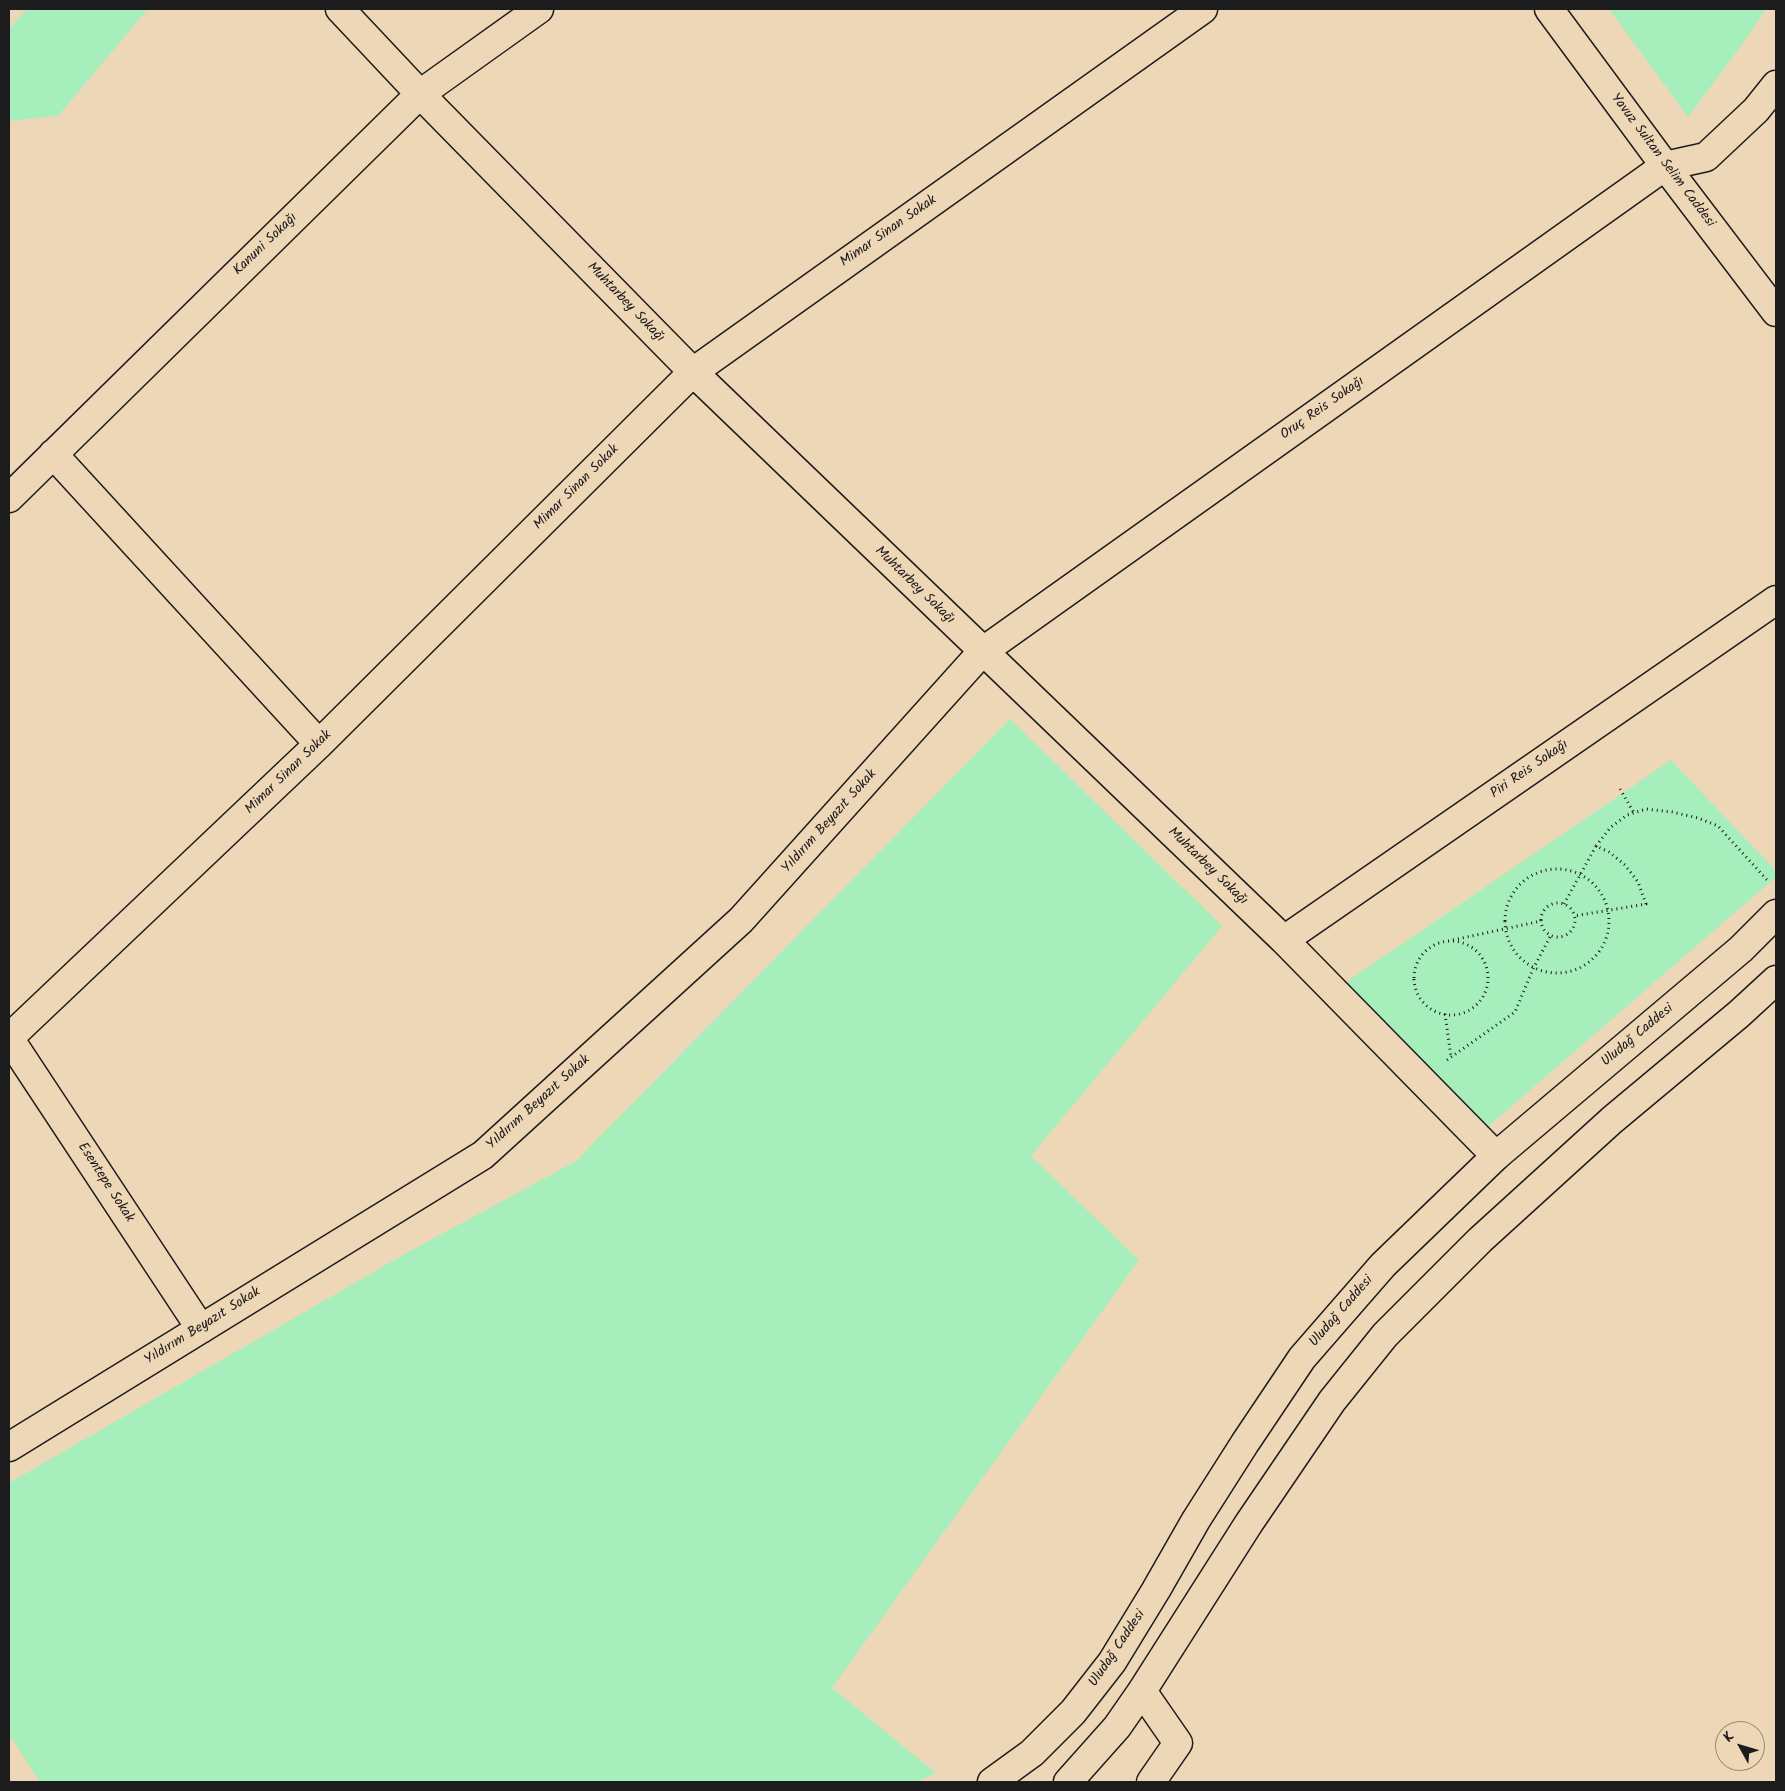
<!DOCTYPE html>
<meta charset="utf-8">
<style>
body{margin:0}
#map{position:relative;width:1785px;height:1791px;overflow:hidden;background:#eed7b6;font-family:Kalam,sans-serif}
canvas{display:block}
.frame{position:absolute;inset:0;border:10px solid #1c1c1c;pointer-events:none}
.north{position:absolute;left:1715px;top:1721px;width:50px;height:50px;box-sizing:border-box;background:#eed7b6;border:1px solid #9a8c78;border-radius:50%;rotate:309deg;font-size:14px;font-weight:700;line-height:20px;text-align:center;color:#1c1c1c}
.north::after{content:'';display:block;margin:auto;width:18px;height:22px;background:#1c1c1c;clip-path:polygon(50% 0,100% 100%,50% 72%,0 100%)}
</style>
<div id="map">
<canvas width="1785" height="1791"></canvas>
<div class="frame"></div>
<div class="north">K</div>
</div>
<script>
const context = document.querySelector('canvas').getContext('2d');
context.lineJoin = 'round';
function paint(path, color) { context.fillStyle = color; context.fill(path, 'evenodd'); }
const toPath = rows => new Path2D(rows.map(r => 'M' + r).join(''));
function strokePath(path, color, width, dash) { context.strokeStyle = color; context.lineWidth = width; context.lineCap = dash ? 'butt' : 'round'; context.setLineDash(dash || []); context.stroke(path); }
function write(font, color, halo, rows, align = 'center') {
  context.font = font + ' Kalam,sans-serif'; context.lineWidth = 4.5; context.setLineDash([]); context.textBaseline = 'middle'; context.strokeStyle = halo; context.fillStyle = color; for (const [text, x, y, turn = 0] of rows) {
    context.save(); context.translate(x, y); context.rotate((+turn || 0) * Math.PI / 180); context.textAlign = isNaN(turn) ? turn : align; if (halo) context.strokeText(text, 0, 0); context.fillText(text, 0, 0); context.restore();
  }
}
paint(toPath([
 [27,9,147,9,147,10,58,116,9,121,9,29],
 [1609,9,1766,9,1743,43,1688,117],
 [1010,719,1222,926,1031,1156,1139,1260,832,1688,936,1773,917,1782,40,1782,9,1734,9,1483,403,1255,576,1161],
 [1671,760,1776,871,1776,877,1483,1131,1342,985]
]), '#a6efbd');
const minor = toPath([
 [340,9,420,94,693,372,1284,940,1496,1156],
 [53,454,319,744],
 [9,498,420,94,539,9],
 [1284,940,1776,600],
 [9,1038,319,744,693,372,1203,9],
 [9,1038,201,1329],
 [9,1447,483,1155,741,920,982,652,1665,166]
]);
const major = toPath([
 [1549,9,1665,166,1776,312],
 [1665,166,1706,157,1756,110,1776,85],
 [1142,1691,1178,1743,1151,1782],
 [992,1782,1032,1753,1073,1712,1112,1662,1156,1590,1196,1520,1245,1443,1302,1358,1383,1265,1496,1156,1741,949,1776,914],
 [1068,1782,1117,1727,1142,1691,1249,1523,1332,1401,1385,1335,1480,1240,1612,1120,1739,1014,1776,980]
]);
strokePath(minor, '#1c1c1c', 31);
strokePath(major, '#1c1c1c', 31);
strokePath(toPath([
 [1620,789,1634,813],
 [1596,846,1610,828,1627,815,1646,809,1672,812,1698,818,1718,826,1768,881],
 '1505 921a52 52 0 1 1 104 0a52 52 0 1 1-104 0Z',
 '1541 920a17 17 0 1 1 34 0a17 17 0 1 1-34 0Z',
 [1564,904,1596,846,1609,852,1625,865,1638,882,1646,904,1574,916],
 [1453,940,1541,921],
 '1414 978a37 37 0 1 1 74 0a37 37 0 1 1-74 0Z',
 [1445,1014,1451,1057],
 [1447,1060,1515,1012,1533,969,1551,935]
]), '#1c1c1c', 3, [1, 4]);
strokePath(minor, '#eed7b6', 28);
strokePath(major, '#eed7b6', 28);
write('14px', '#1c1c1c', '#eed7b6', [
 ["Yavuz Sultan Selim Caddesi",1662,161,53],
 ["Mimar Sinan Sokak",889,232,-35],
 ["Kanuni Sokağı",266,245,-44],
 ["Muhtarbey Sokağı",625,303,46],
 ["Oruç Reis Sokağı",1323,409,-35],
 ["Mimar Sinan Sokak",577,488,-45],
 ["Muhtarbey Sokağı",914,586,44],
 ["Piri Reis Sokağı",1530,770,-35],
 ["Mimar Sinan Sokak",289,773,-44],
 ["Yıldırım Beyazıt Sokak",830,822,-48],
 ["Muhtarbey Sokağı",1207,867,44],
 ["Uludağ Caddesi",1638,1036,-40],
 ["Yıldırım Beyazıt Sokak",539,1103,-42],
 ["Esentepe Sokak",105,1183,57],
 ["Uludağ Caddesi",1342,1312,-49],
 ["Yıldırım Beyazıt Sokak",203,1327,-32],
 ["Uludağ Caddesi",1118,1649,-56]
]);
</script>
